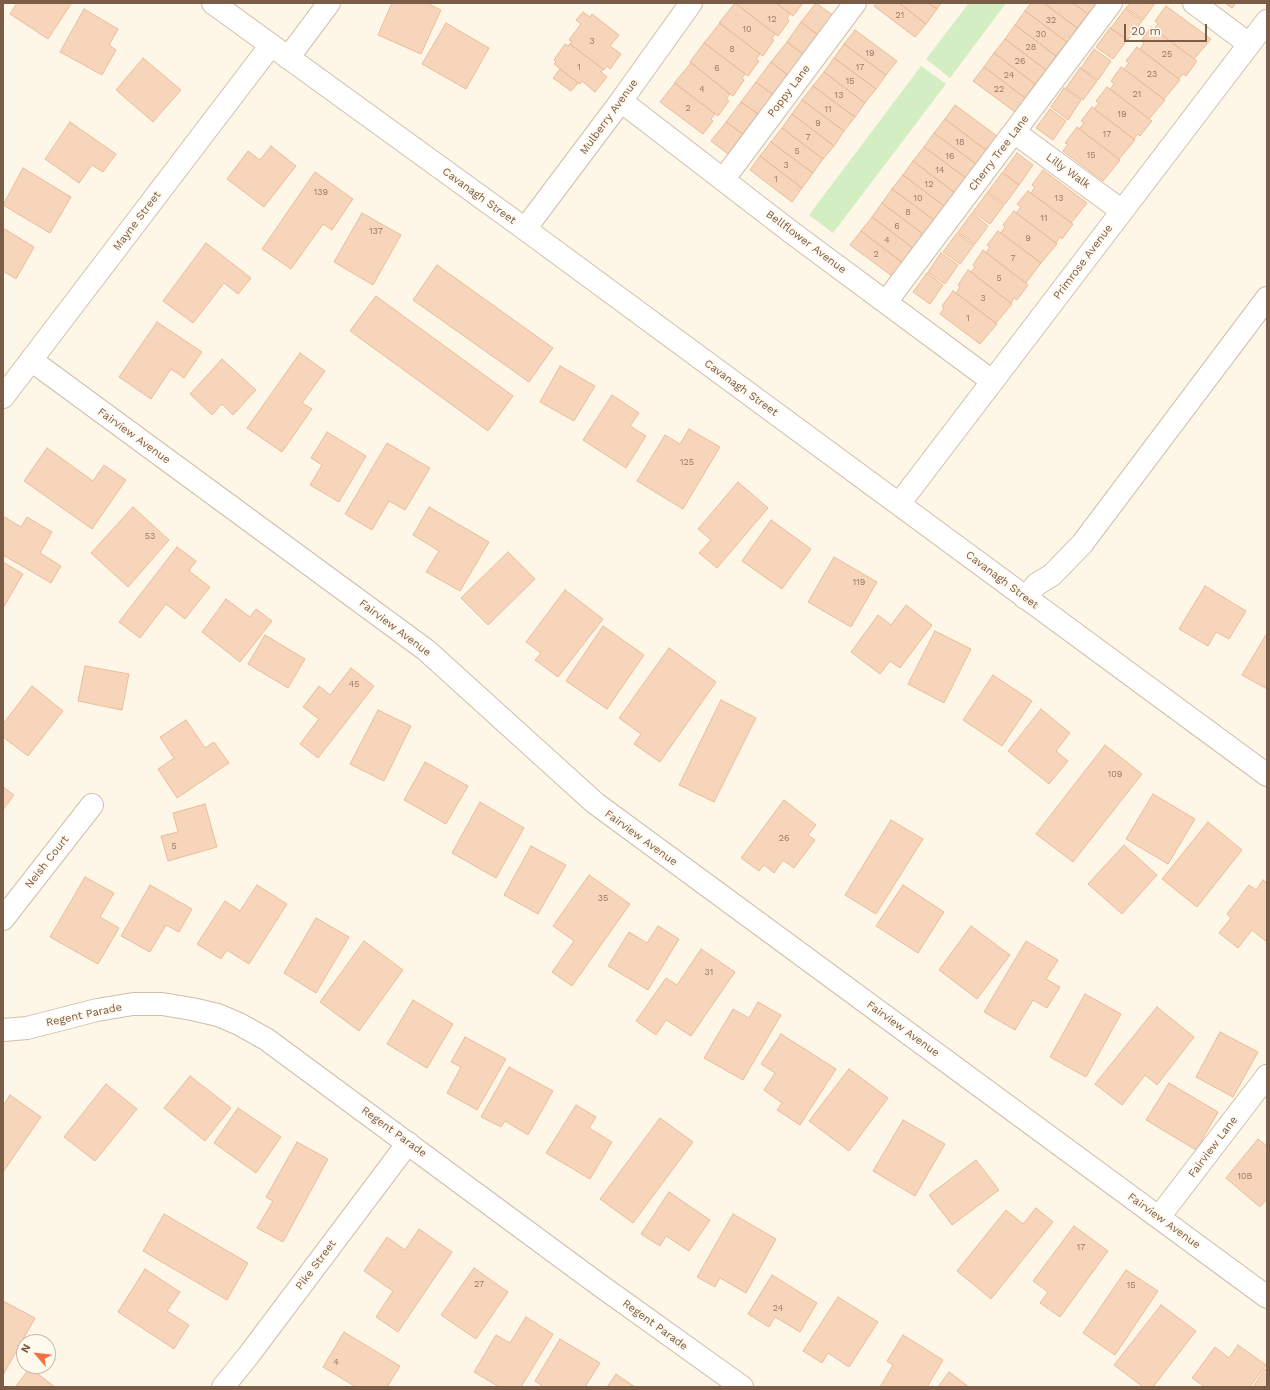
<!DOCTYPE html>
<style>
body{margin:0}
#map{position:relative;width:1270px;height:1390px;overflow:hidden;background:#fef6e6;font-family:"Work Sans",sans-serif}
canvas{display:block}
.frame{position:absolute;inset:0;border:4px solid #7b5c47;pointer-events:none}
.north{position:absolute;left:16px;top:1334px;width:40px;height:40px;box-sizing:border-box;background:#fff9ee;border:1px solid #cabaab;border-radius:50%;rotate:298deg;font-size:11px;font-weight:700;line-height:16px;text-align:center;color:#7b5c47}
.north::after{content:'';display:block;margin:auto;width:14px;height:18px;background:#f37140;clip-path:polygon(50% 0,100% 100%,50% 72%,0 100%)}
.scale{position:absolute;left:1124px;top:24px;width:83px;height:18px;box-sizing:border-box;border:2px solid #7b5c47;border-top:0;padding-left:5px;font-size:12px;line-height:14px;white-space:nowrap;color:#7b5c47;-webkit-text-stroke:3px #fff9ee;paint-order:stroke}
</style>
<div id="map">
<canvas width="1270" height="1390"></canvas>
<div class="frame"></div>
<div class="north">N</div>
<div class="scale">20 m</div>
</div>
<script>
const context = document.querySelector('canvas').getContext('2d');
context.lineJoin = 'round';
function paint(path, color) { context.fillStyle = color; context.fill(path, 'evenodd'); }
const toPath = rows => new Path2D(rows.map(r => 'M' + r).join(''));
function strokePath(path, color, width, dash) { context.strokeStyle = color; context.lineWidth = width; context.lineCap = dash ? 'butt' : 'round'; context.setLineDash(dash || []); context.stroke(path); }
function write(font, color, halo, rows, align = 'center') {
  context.font = font + ' "Work Sans",sans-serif'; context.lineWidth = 3.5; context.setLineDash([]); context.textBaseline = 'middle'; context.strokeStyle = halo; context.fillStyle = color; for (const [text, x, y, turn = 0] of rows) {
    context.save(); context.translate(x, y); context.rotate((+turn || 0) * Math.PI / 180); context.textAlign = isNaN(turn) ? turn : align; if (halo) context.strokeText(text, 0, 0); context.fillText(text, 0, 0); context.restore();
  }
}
paint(toPath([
 [969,3,1006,3,950,78,926,59],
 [921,66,946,84,833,233,809,215]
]), '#d2eec2');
const building = toPath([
 [17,3,71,3,71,4,48,39,10,14,17,3],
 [392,3,427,3,441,10,421,54,378,35,392,3],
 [735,3,776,3,790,14,787,18,789,21,778,36,735,3],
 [735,3,775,34,772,39,774,40,763,56,719,23,735,3],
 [776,3,803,3,793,16,776,3],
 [816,3,833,15,818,35,801,22,816,3],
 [876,3,899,3,926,24,915,37,874,6,876,3],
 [899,3,928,3,937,9,926,24,899,3],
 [928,3,941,3,937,9,928,3],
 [1031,3,1044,3,1077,28,1067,42,1025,11,1031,3],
 [1044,3,1073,3,1088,14,1077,28,1044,3],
 [1073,3,1097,3,1088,14,1073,3],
 [1130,3,1155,3,1143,20,1126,8,1130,3],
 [1225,3,1236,3,1232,8,1225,3],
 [1166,6,1211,39,1194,59,1154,29,1158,24,1155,21,1166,6],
 [84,9,118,29,109,45,116,50,102,75,60,52,84,9],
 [1125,9,1142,21,1128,40,1111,28,1125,9],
 [1025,11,1067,42,1056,56,1015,25,1025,11],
 [583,12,590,17,592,14,619,35,610,46,621,54,610,69,607,66,604,70,570,44,572,41,569,40,581,24,576,20,583,12],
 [801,22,818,35,803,54,787,42,801,22],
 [446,23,489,48,466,89,422,64,446,23],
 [720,23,760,54,756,59,759,61,748,76,704,43,720,23],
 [1015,25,1056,56,1046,70,1005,39,1015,25],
 [1151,27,1197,61,1186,76,1183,74,1179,79,1140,49,1144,43,1141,41,1151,27],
 [1110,28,1127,40,1113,59,1096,47,1110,28],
 [855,30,897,61,886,75,844,44,855,30],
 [1005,39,1046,70,1035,84,994,53,1005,39],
 [787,42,803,54,788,75,771,62,787,42],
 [704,43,745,74,742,78,744,80,733,96,690,62,704,43],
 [565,44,568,46,570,44,603,69,601,72,607,77,595,92,582,81,580,84,578,83,554,64,556,62,554,60,565,44],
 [844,44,886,75,876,89,834,58,844,44],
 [1137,47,1180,80,1164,99,1124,69,1129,63,1126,61,1137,47],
 [1094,49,1111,61,1098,80,1081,68,1094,49],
 [994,53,1035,84,1025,98,984,67,994,53],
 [143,58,181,90,153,122,116,90,143,58],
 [834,58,876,89,865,103,824,72,834,58],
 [771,62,788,75,773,95,756,82,771,62],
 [691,63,730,94,726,99,729,101,718,116,674,83,691,63],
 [984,67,1025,98,1015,112,973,81,984,67],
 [1121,67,1165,100,1149,119,1110,89,1114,84,1111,81,1121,67],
 [1080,68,1097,81,1083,100,1066,88,1080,68],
 [560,69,578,83,571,91,553,78,560,69],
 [824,72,865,103,855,117,813,86,824,72],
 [756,82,773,95,758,114,741,102,756,82],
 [675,83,715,114,711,119,713,121,703,134,660,102,675,83],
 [813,86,855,117,844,131,802,100,813,86],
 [1107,87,1152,121,1140,136,1138,134,1134,139,1094,109,1099,103,1096,101,1107,87],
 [1064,88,1081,100,1068,120,1051,107,1064,88],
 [802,100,844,131,834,146,792,114,802,100],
 [741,102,758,114,743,134,726,122,741,102],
 [955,105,997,136,986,150,945,119,955,105],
 [1092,107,1135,140,1119,159,1079,129,1084,123,1081,121,1092,107],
 [1050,109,1066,121,1053,140,1036,128,1050,109],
 [792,114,834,146,823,159,782,128,792,114],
 [945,119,986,150,976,164,934,133,945,119],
 [70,122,116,154,103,172,92,165,79,183,45,159,70,122],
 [726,122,743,134,728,154,711,141,726,122],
 [1077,127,1120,160,1103,181,1063,151,1068,144,1065,143,1077,127],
 [782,128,823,159,813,173,771,142,782,128],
 [934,133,976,164,966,178,924,147,934,133],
 [771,142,813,173,802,188,760,156,771,142],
 [271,146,296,166,264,207,227,179,248,151,260,160,271,146],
 [924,147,966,178,955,193,913,161,924,147],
 [1017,153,1033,165,1019,185,1003,172,1017,153],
 [760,156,802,188,792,202,750,170,760,156],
 [913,161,955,193,944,206,903,175,913,161],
 [23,168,71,197,50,233,3,205,23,168],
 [1043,170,1087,203,1071,223,1031,193,1035,187,1032,185,1043,170],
 [315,172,353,199,332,230,323,224,291,269,262,249,315,172],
 [1002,173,1019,185,1005,204,988,192,1002,173],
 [903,175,944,206,934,220,892,189,903,175],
 [892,189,934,220,923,234,882,203,892,189],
 [1028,191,1073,224,1062,239,1060,237,1056,243,1016,213,1021,207,1017,204,1028,191],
 [987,193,1004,205,990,224,973,212,987,193],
 [882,203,923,234,913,248,872,217,882,203],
 [1014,211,1057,244,1041,263,1001,233,1005,227,1003,225,1014,211],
 [362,213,401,235,373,285,334,262,362,213],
 [972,213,988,226,975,244,958,232,972,213],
 [872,217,913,248,903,263,861,231,872,217],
 [3,228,34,247,16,279,3,271,3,228],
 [861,231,903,263,892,276,850,245,861,231],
 [998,231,1041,263,1026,283,986,253,990,247,987,245,998,231],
 [957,233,974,245,960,264,943,252,957,233],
 [206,243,251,278,238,294,224,283,193,323,163,301,206,243],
 [983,250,1028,285,1017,300,1014,298,1011,303,971,272,975,267,973,265,983,250],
 [941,253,958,265,945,284,928,272,941,253],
 [437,265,553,348,529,382,413,300,437,265],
 [968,270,1012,304,996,323,956,293,960,287,958,285,968,270],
 [927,273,943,285,930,304,913,292,927,273],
 [953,291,997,324,980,344,940,314,944,308,942,306,953,291],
 [376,296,513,396,488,431,350,331,376,296],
 [157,322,202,352,184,378,171,369,151,399,119,377,157,322],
 [300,353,325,371,302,403,312,409,282,452,247,428,300,353],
 [222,359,256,390,233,415,222,404,212,415,190,394,222,359],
 [560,366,595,386,574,421,540,402,560,366],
 [612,395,639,413,630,426,646,436,626,468,583,440,612,395],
 [689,429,720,447,683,509,637,481,665,435,680,444,689,429],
 [327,432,366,456,339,502,310,485,322,465,311,458,327,432],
 [387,443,430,468,405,510,389,501,372,530,345,514,387,443],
 [47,448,93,481,104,465,126,480,92,529,24,481,47,448],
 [738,482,768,508,717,568,699,553,711,540,698,529,738,482],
 [133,507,169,540,128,587,91,553,133,507],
 [429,507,489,542,460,591,426,572,439,551,413,535,429,507],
 [3,516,21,527,27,517,52,532,40,553,61,566,51,583,3,555,3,516],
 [771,520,811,549,782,589,742,561,771,520],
 [177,547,196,561,189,571,210,587,185,619,166,604,140,638,119,622,177,547],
 [508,552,535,579,488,625,461,598,508,552],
 [834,557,877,582,851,627,808,602,834,557],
 [3,562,23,574,3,608,3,562],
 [1205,586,1246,611,1229,639,1216,632,1208,646,1179,629,1205,586],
 [565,590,603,619,558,677,535,660,541,653,526,642,565,590],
 [226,599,250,617,256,609,272,621,240,662,202,632,226,599],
 [906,605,932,625,900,668,890,661,880,674,851,652,878,615,891,625,906,605],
 [603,626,644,655,607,709,566,681,603,626],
 [935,631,971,649,944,703,908,684,935,631],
 [1267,633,1267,689,1242,675,1267,633],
 [265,635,305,659,288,688,248,664,265,635],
 [669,648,716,682,660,762,634,744,641,734,619,718,669,648],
 [85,666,129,674,122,710,78,701,85,666],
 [351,668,374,686,318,758,300,744,319,719,303,707,319,686,330,695,351,668],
 [993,675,1032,701,1002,746,963,720,993,675],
 [32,686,63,711,28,756,3,737,3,724,32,686],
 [721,700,756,718,714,802,679,785,721,700],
 [1041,709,1070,733,1056,751,1068,761,1049,784,1008,751,1041,709],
 [378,710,411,726,384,781,350,764,378,710],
 [186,720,205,748,214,742,229,763,177,798,158,769,174,758,160,737,186,720],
 [1105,745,1142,774,1073,862,1036,834,1105,745],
 [425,762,468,786,446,824,404,800,425,762],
 [3,787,14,795,3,810,3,787],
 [1153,794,1195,819,1168,864,1126,839,1153,794],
 [784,800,816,825,808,835,815,840,794,868,783,860,774,873,764,865,759,871,741,858,784,800],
 [480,802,524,828,496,878,452,853,480,802],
 [205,804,217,847,168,861,161,836,178,832,173,813,205,804],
 [891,820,923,839,876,914,845,895,891,820],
 [1208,822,1242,850,1197,907,1162,879,1208,822],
 [1124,845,1157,875,1122,914,1088,884,1124,845],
 [531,846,566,865,538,914,504,895,531,846],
 [589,875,630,904,572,986,552,972,574,941,553,926,589,875],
 [85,877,114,893,100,917,119,928,98,964,50,937,85,877],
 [1263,880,1267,883,1267,942,1252,930,1238,948,1219,933,1231,918,1227,914,1249,885,1256,890,1263,880],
 [150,885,192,909,179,932,166,925,150,952,121,936,150,885],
 [257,885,287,904,249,964,227,950,221,959,197,944,225,901,240,911,257,885],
 [903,885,944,912,918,953,876,926,903,885],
 [316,918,349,937,316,993,284,973,316,918],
 [658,926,679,939,648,990,608,966,629,932,647,943,658,926],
 [971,926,1010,955,977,999,939,970,971,926],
 [364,941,403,970,359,1031,320,1002,364,941],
 [1026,941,1058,960,1046,979,1060,987,1047,1008,1033,1000,1015,1030,984,1012,1026,941],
 [701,949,735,972,691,1036,666,1020,656,1035,636,1021,666,978,677,985,701,949],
 [1085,994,1121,1014,1086,1077,1050,1057,1085,994],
 [413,1000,453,1024,427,1068,387,1044,413,1000],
 [758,1002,781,1015,743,1080,704,1058,733,1009,749,1018,758,1002],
 [1157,1007,1194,1037,1157,1085,1145,1075,1122,1105,1095,1084,1157,1007],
 [1220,1032,1258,1052,1233,1097,1196,1077,1220,1032],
 [781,1034,836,1069,800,1125,777,1110,782,1103,764,1090,775,1073,761,1064,781,1034],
 [465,1037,506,1059,477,1110,447,1093,461,1067,451,1062,465,1037],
 [509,1067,553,1091,528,1135,505,1121,501,1127,481,1117,509,1067],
 [849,1069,888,1098,849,1151,809,1121,849,1069],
 [190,1076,231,1108,205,1141,164,1108,190,1076],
 [1169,1083,1218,1112,1196,1150,1146,1120,1169,1083],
 [106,1084,137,1109,95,1161,64,1137,106,1084],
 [10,1095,41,1117,3,1172,3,1106,10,1095],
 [576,1105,596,1117,589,1128,612,1142,590,1179,546,1153,576,1105],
 [238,1108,281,1137,256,1173,214,1143,238,1108],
 [660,1118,693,1142,633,1223,600,1199,660,1118],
 [903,1120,945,1144,915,1196,873,1171,903,1120],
 [1258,1139,1267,1146,1267,1199,1260,1207,1226,1178,1258,1139],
 [297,1142,328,1159,283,1242,257,1228,273,1201,266,1197,297,1142],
 [976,1160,999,1190,952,1225,929,1195,976,1160],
 [669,1192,710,1220,689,1251,666,1236,660,1246,641,1234,669,1192],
 [1036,1208,1053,1222,991,1299,957,1271,1006,1210,1023,1224,1036,1208],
 [164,1214,248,1263,227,1300,143,1251,164,1214],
 [733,1214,776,1239,746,1293,720,1278,715,1287,697,1277,733,1214],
 [1074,1226,1108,1251,1060,1317,1040,1303,1048,1292,1033,1281,1074,1226],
 [419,1229,452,1252,398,1332,376,1317,393,1291,364,1271,387,1237,405,1250,419,1229],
 [474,1268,508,1292,476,1339,441,1315,474,1268],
 [145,1269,180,1292,167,1311,189,1325,174,1349,118,1312,145,1269],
 [1126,1270,1158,1291,1115,1355,1083,1333,1126,1270],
 [772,1275,817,1303,800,1332,775,1317,769,1327,748,1314,772,1275],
 [838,1297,878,1322,849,1367,828,1353,822,1363,803,1351,838,1297],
 [3,1301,35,1318,3,1375,3,1301],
 [1161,1305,1196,1331,1153,1387,1143,1387,1114,1365,1161,1305],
 [526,1317,553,1334,521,1387,499,1387,474,1372,496,1335,510,1343,526,1317],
 [344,1332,400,1366,387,1387,356,1387,323,1367,344,1332],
 [903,1335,943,1360,927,1387,880,1387,893,1365,887,1361,903,1335],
 [560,1339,600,1363,585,1387,544,1387,535,1381,560,1339],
 [1238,1345,1266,1365,1250,1387,1205,1387,1192,1378,1215,1347,1229,1358,1238,1345],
 [30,1368,55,1387,15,1387,30,1368],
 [1265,1369,1267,1370,1267,1387,1253,1387,1265,1369],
 [949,1372,969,1387,938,1387,949,1372],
 [616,1374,635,1387,607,1387,616,1374]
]);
paint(building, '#f6d5bb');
strokePath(building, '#ebbc99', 1);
const minor = toPath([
 [213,3,525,229,1267,775],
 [1194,3,1249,44],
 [288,58,329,3],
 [621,101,791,232,992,381],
 [1014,132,1122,211],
 [723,180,855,3],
 [525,229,621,101,691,3],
 [886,302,1111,3],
 [31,360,426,650,595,803,1267,1297],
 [3,397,271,45],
 [899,504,1267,21],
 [1025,598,1037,584,1052,575,1082,544,1267,298],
 [3,919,92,805],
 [3,1030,27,1028,97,1010,133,1004,162,1004,192,1009,218,1015,239,1024,266,1039,594,1281,742,1387],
 [1159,1217,1267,1076],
 [223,1387,248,1356,408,1143]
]);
strokePath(minor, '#d2beaa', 24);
strokePath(minor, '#fff', 22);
write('9px', '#9a7a64', null, [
 ["21",900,15],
 ["12",772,19],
 ["32",1051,20],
 ["10",747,29],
 ["30",1041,34],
 ["3",592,41],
 ["28",1031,47],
 ["8",732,49],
 ["19",870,53],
 ["25",1167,54],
 ["26",1020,61],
 ["1",579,67],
 ["17",860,67],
 ["6",717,68],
 ["23",1152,74],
 ["24",1009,75],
 ["15",850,81],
 ["4",702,89],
 ["22",999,89],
 ["21",1137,94],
 ["13",839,95],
 ["2",688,108],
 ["11",828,109],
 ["19",1122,114],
 ["9",818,123],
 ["17",1107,134],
 ["7",808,137],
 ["18",960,142],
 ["5",797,151],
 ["15",1091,155],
 ["16",950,156],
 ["3",786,165],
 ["14",940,170],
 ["1",776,179],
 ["12",929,184],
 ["139",321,192],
 ["10",918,198],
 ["13",1059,198],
 ["8",908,212],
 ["11",1044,218],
 ["6",897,226],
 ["137",376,231],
 ["9",1028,238],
 ["4",887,240],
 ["2",876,254],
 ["7",1013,258],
 ["5",999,278],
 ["3",983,298],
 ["1",968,318],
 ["125",687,462],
 ["53",150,536],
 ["119",859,582],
 ["45",354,684],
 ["109",1115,774],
 ["26",784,838],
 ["5",174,846],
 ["35",603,898],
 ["31",709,972],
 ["10B",1245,1176],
 ["17",1081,1247],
 ["27",479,1284],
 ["15",1131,1285],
 ["24",778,1308],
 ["4",336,1362]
]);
write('11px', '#7b5c47', '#fff9ee', [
 ["Poppy Lane",789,91,-53],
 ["Mulberry Avenue",609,117,-54],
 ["Cherry Tree Lane",999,153,-53],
 ["Lilly Walk",1068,171,36],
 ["Cavanagh Street",479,196,36],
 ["Mayne Street",137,221,-53],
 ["Bellflower Avenue",806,242,37],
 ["Primrose Avenue",1083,262,-53],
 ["Cavanagh Street",741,388,36],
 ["Fairview Avenue",134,436,36],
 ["Cavanagh Street",1002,580,37],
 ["Fairview Avenue",395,628,37],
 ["Fairview Avenue",641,838,36],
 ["Neish Court",47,862,-52],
 ["Regent Parade",84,1015,-12],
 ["Fairview Avenue",903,1029,36],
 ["Regent Parade",394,1132,36],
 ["Fairview Lane",1213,1147,-53],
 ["Fairview Avenue",1164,1221,36],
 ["Pike Street",316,1265,-53],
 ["Regent Parade",655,1325,36]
]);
</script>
